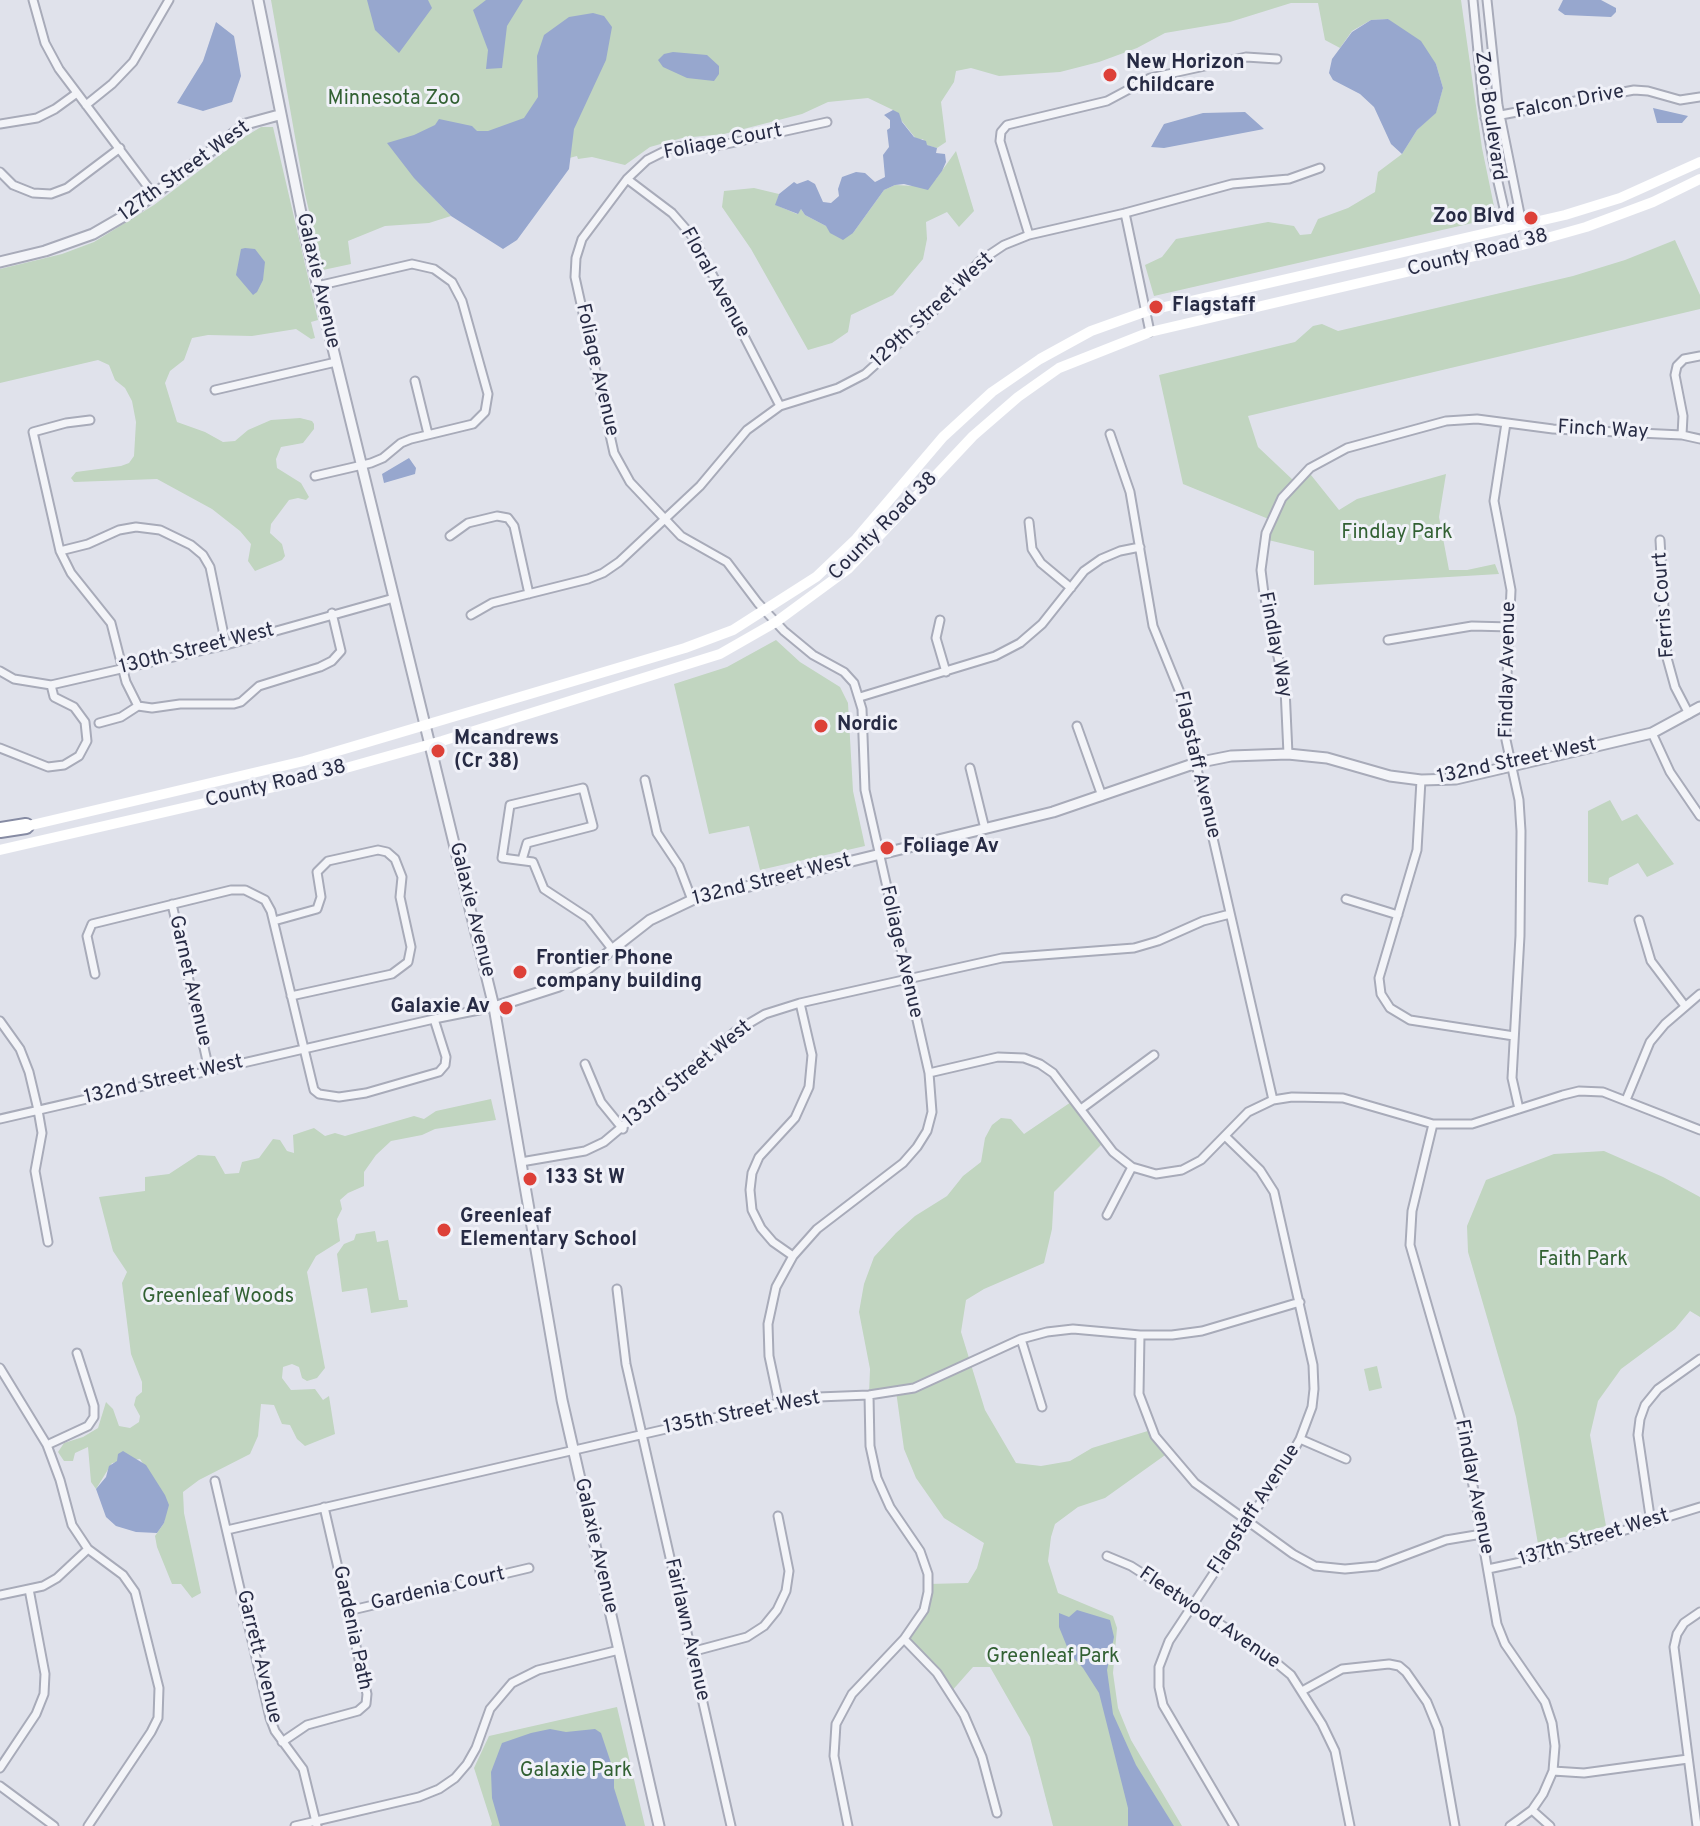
<!DOCTYPE html>
<style>
body{margin:0}
canvas{display:block;background:#e0e2eb}
</style>
<canvas width="1700" height="1826"></canvas>
<script>
const context = document.querySelector('canvas').getContext('2d');
context.lineJoin = 'round';
function paint(path, color) { context.fillStyle = color; context.fill(path, 'evenodd'); }
const toPath = rows => new Path2D(rows.map(r => 'M' + r).join(''));
function strokePath(path, color, width, dash) { context.strokeStyle = color; context.lineWidth = width; context.lineCap = dash ? 'butt' : 'round'; context.setLineDash(dash || []); context.stroke(path); }
function write(font, color, halo, rows, align = 'center') {
  context.font = font + ' Overpass,sans-serif'; context.lineWidth = 6; context.setLineDash([]); context.textBaseline = 'middle'; context.strokeStyle = halo; context.fillStyle = color; for (const [text, x, y, turn = 0] of rows) {
    context.save(); context.translate(x, y); context.rotate((+turn || 0) * Math.PI / 180); context.textAlign = isNaN(turn) ? turn : align; if (halo) context.strokeText(text, 0, 0); context.fillText(text, 0, 0); context.restore();
  }
}
paint(toPath([
 [271,0,1461,0,1482,148,1495,211,1477,222,1154,296,1145,265,1162,257,1176,239,1268,222,1294,226,1300,235,1311,234,1318,219,1348,208,1375,192,1378,172,1402,154,1417,130,1436,112,1443,88,1436,64,1388,19,1371,20,1352,31,1340,48,1325,40,1318,3,1291,3,1230,22,1165,33,1137,48,1099,62,1060,72,999,76,971,68,956,71,954,82,941,102,946,142,937,148,926,145,923,139,917,140,893,110,868,98,828,102,802,114,724,134,682,138,650,147,625,165,592,157,578,159,577,156,430,194,451,216,429,223,385,226,348,241,351,264,323,270,305,194],
 [261,127,273,127,318,320,311,322,315,338,311,339,296,329,252,336,208,335,192,338,184,360,170,371,165,383,177,422,205,432,223,442,235,441,248,430,271,420,300,418,312,421,314,424,314,429,303,443,281,447,276,459,277,468,301,483,309,497,306,500,298,498,289,500,271,524,270,533,282,544,285,556,282,560,255,571,248,561,251,544,240,531,212,509,157,479,74,482,71,478,76,472,121,466,129,463,134,456,136,422,132,401,125,388,115,380,109,365,98,360,0,383,0,269,62,254,94,242,154,205,241,139],
 [956,151,974,211,959,227,947,212,926,222,927,239,923,259,893,295,851,315,848,332,832,343,808,350,751,249,722,207,724,191,754,188,779,194,776,205,797,214,801,209,805,215,826,226,853,233,884,190,895,185,914,186,936,179],
 [1675,240,1700,295,1700,309,1248,416,1258,447,1294,481,1307,470,1339,510,1357,499,1446,474,1439,517,1449,570,1467,570,1495,564,1499,574,1314,585,1314,551,1264,539,1271,520,1183,484,1159,375,1295,342,1313,326,1322,324,1338,331,1573,276,1625,260],
 [776,640,800,662,840,687,848,703,853,791,865,846,760,870,749,826,709,834,674,684,727,667],
 [1610,800,1622,821,1637,814,1674,864,1647,877,1638,863,1609,878,1608,885,1588,882,1588,811],
 [491,1099,496,1120,435,1129,422,1135,391,1141,376,1155,364,1172,364,1186,348,1193,340,1200,342,1209,337,1219,340,1241,316,1256,307,1272,325,1368,317,1378,307,1381,302,1378,299,1367,292,1364,283,1367,282,1378,291,1390,315,1389,323,1400,329,1396,335,1434,305,1446,297,1439,290,1425,282,1424,274,1405,261,1404,258,1436,250,1454,199,1480,183,1492,184,1513,201,1593,192,1598,181,1584,172,1584,157,1547,155,1536,164,1523,166,1512,154,1481,140,1459,112,1463,96,1489,91,1482,88,1447,75,1453,73,1461,64,1461,58,1452,64,1443,83,1437,98,1428,106,1402,113,1409,119,1426,130,1428,139,1422,140,1416,134,1405,136,1397,142,1392,142,1382,131,1354,122,1283,127,1272,113,1251,99,1197,145,1191,145,1177,169,1174,198,1155,215,1156,225,1174,239,1173,242,1162,259,1158,273,1139,280,1140,287,1151,294,1153,293,1135,314,1128,325,1136,335,1133,345,1136,414,1116,424,1119,436,1111],
 [1074,1100,1105,1141,1054,1192,1052,1229,1044,1263,984,1289,966,1300,961,1332,985,1410,1016,1463,1041,1466,1070,1461,1092,1448,1151,1430,1168,1453,1105,1498,1078,1507,1055,1524,1051,1537,1048,1561,1058,1593,1113,1616,1117,1628,1113,1673,1118,1708,1131,1740,1182,1826,1053,1826,1030,1737,990,1667,973,1667,950,1693,904,1639,924,1610,928,1584,968,1583,977,1568,984,1543,944,1518,916,1478,904,1449,896,1391,869,1395,870,1369,859,1312,864,1284,874,1257,896,1233,915,1216,947,1196,963,1176,981,1162,985,1138,992,1125,1001,1118,1011,1119,1024,1134],
 [1604,1151,1663,1177,1700,1197,1700,1317,1690,1311,1675,1329,1621,1369,1598,1401,1590,1435,1606,1526,1538,1544,1516,1417,1468,1252,1467,1226,1486,1180,1554,1154],
 [375,1231,377,1242,388,1240,399,1300,407,1300,408,1307,371,1313,367,1288,342,1292,337,1254,344,1244,354,1240,356,1234],
 [1377,1366,1382,1388,1369,1391,1364,1369],
 [617,1707,645,1826,491,1826,492,1824,474,1768,489,1736]
]), '#c1d5c0');
paint(toPath([
 [367,0,428,0,432,8,399,53,375,30],
 [486,0,523,0,507,26,502,68,486,69,488,50,473,10],
 [1563,0,1601,0,1616,8,1616,12,1611,17,1565,15,1558,10],
 [593,13,604,16,612,27,606,60,574,129,569,169,517,240,503,249,451,216,414,178,387,143,414,135,435,125,439,119,472,126,477,131,488,131,524,118,538,97,537,56,544,35,569,17],
 [1388,19,1421,41,1436,64,1443,88,1436,113,1417,130,1402,154,1391,144,1374,107,1360,94,1333,80,1329,73,1332,59,1352,32,1371,20],
 [216,22,234,36,241,76,232,102,203,111,177,103,203,61],
 [673,52,707,55,719,66,719,74,714,81,687,78,663,67,658,60,664,54],
 [1653,108,1688,116,1682,123,1657,123],
 [893,110,899,113,902,122,914,137,926,141,927,145,937,148,936,153,945,154,946,162,942,171,928,190,904,184,895,185,884,190,853,233,843,240,830,233,826,226,805,215,801,209,798,214,775,205,779,194,794,182,797,184,808,180,815,184,823,202,831,203,839,196,838,189,842,177,856,172,865,173,875,182,885,177,883,155,889,147,887,130,890,128,890,120,884,115],
 [1245,112,1264,129,1164,148,1151,147,1164,124,1203,113],
 [245,248,255,249,265,262,263,280,257,292,253,295,236,275,241,249],
 [409,458,416,468,415,474,384,483,382,474],
 [123,1451,146,1465,165,1495,169,1505,164,1523,157,1533,136,1532,116,1526,106,1517,96,1489,106,1477,109,1466,117,1461,118,1454],
 [1077,1610,1110,1620,1114,1637,1107,1670,1113,1714,1136,1765,1174,1826,1128,1826,1128,1808,1099,1693,1083,1668,1070,1654,1059,1627,1059,1613,1069,1617],
 [550,1729,566,1732,595,1729,601,1733,614,1772,614,1788,626,1826,500,1826,492,1798,491,1772,502,1743,531,1733]
]), '#97a7ce');
const minor = toPath([
 [33,0,45,43,59,69,154,195],
 [1473,0,1483,104,1493,160,1506,217,1516,227,1520,214,1498,105,1487,0],
 [86,105,112,84,133,62,169,0],
 [1485,118,1634,90,1648,91,1680,100,1700,97],
 [0,124,37,118,55,109,77,93],
 [0,172,13,185,33,193,51,194,67,188,120,148],
 [627,179,672,213,693,237,780,406],
 [1125,213,1150,332],
 [1029,235,1000,141,1001,132,1007,125,1107,101,1150,78,1246,57,1277,59],
 [415,381,428,434],
 [215,390,336,362],
 [90,420,66,423,33,432,60,551,71,573,111,623,126,682,138,706],
 [1506,423,1494,501,1511,590,1505,718,1506,740,1519,800,1521,831,1520,936,1512,1078,1519,1109],
 [1110,434,1130,492,1153,626,1179,690,1273,1100],
 [1682,435,1683,416,1675,375,1677,366,1684,359,1700,356],
 [315,476,371,463,383,458,401,443,411,439,473,424,485,412,488,394,462,301,452,282,434,269,412,264,317,286],
 [1029,522,1032,549,1041,563,1071,588],
 [450,536,468,523,497,516,508,518,514,526,529,594],
 [1660,540,1667,658,1675,687,1689,714],
 [60,551,88,544,119,530,136,527,160,530,191,545,203,555,210,567,226,645],
 [471,615,492,603,588,579,603,573,619,562,700,486,747,430,780,406,838,388,865,374,930,315,980,261,1004,245,1029,235,1125,213,1232,184,1289,179,1320,168],
 [940,620,936,638,946,672],
 [1388,640,1472,626,1511,627],
 [0,671,14,679,51,685,226,645,394,598],
 [860,697,995,656,1020,643,1042,624,1084,571,1101,559,1120,551,1140,547],
 [138,706,152,708,180,704,234,704,241,702,259,686,320,667,332,661,341,651,332,613],
 [99,723,121,717,138,706],
 [1077,726,1102,796],
 [1652,733,1670,772,1700,816],
 [0,748,48,767,64,765,79,756,87,741,85,722,74,707,54,697,51,685],
 [1288,754,1285,688,1264,594,1261,570,1266,533,1282,498,1310,468,1347,448,1446,421,1477,419,1553,429,1682,435,1700,439],
 [970,768,985,829],
 [645,780,657,833,679,866,692,900],
 [1421,780,1417,850,1379,978,1381,994,1390,1008,1410,1020,1514,1036],
 [522,860,527,843,593,826,583,788,510,805,502,858,533,862,544,889,588,918,613,950],
 [1346,899,1398,915],
 [172,904,209,1070],
 [1639,920,1651,961,1685,1006],
 [274,921,317,909,321,897,317,872,328,861,378,850,387,852,395,859,402,877,400,897,411,947,408,962,392,974,291,996],
 [95,974,87,936,92,924,231,890,245,890,265,900,271,911,312,1082,314,1090,319,1094,339,1097,366,1093,439,1072,445,1065,446,1057,434,1019],
 [0,1021,20,1049,29,1072,38,1110,42,1133,35,1171,48,1242],
 [585,1064,601,1102,623,1129],
 [929,1073,998,1057,1024,1058,1040,1064,1053,1073,1113,1152,1132,1167,1156,1174,1182,1170,1201,1160,1248,1112,1273,1100,1292,1097,1343,1098,1433,1124,1472,1124,1563,1095,1579,1091,1603,1092,1700,1130],
 [1626,1100,1650,1042,1665,1024,1700,994],
 [1081,1109,1154,1055],
 [0,1119,434,1019,494,1007],
 [1433,1124,1412,1211,1410,1245,1463,1428,1497,1624,1505,1644,1545,1702,1552,1723,1555,1746,1553,1771,1543,1794,1532,1810,1510,1826],
 [1225,1136,1260,1170,1274,1192,1313,1365,1314,1389,1312,1407,1300,1439,1284,1467,1169,1641,1159,1667,1159,1687,1163,1705,1234,1826],
 [521,1162,585,1151,604,1142,736,1031,765,1014,800,1003,1002,958,1134,948,1158,941,1203,921,1230,914],
 [1107,1215,1132,1167],
 [793,1256,773,1242,761,1228,752,1210,750,1190,752,1173,759,1157,795,1118,809,1087,812,1055,800,1003],
 [617,1289,626,1364,731,1826],
 [1140,1335,1139,1394,1155,1436,1195,1483,1293,1554,1315,1566,1345,1569,1377,1566,1446,1540,1482,1534],
 [1021,1339,1042,1407],
 [0,1368,47,1445,60,1480,72,1525,88,1549,123,1575,135,1592,159,1688,158,1718,151,1732,88,1826],
 [779,1403,769,1356,768,1324,776,1287,793,1256,817,1229,903,1163,917,1147,927,1131,932,1112,929,1073,865,790,862,709,854,683,844,672,813,655,784,631,758,603,727,562,681,536,630,482,614,453,575,277,576,258,582,239,627,179,647,160,671,148,685,146,708,148,827,122],
 [1300,1439,1346,1459],
 [47,1445,88,1426,94,1417,94,1406,77,1353],
 [215,1481,270,1718,275,1731,303,1769,317,1826],
 [1651,1523,1638,1435,1640,1419,1645,1405,1658,1389,1700,1359],
 [227,1530,779,1403,818,1397,869,1395,914,1388,1021,1339,1047,1332,1073,1329,1140,1335,1172,1335,1202,1331,1300,1302],
 [1107,1556,1131,1566,1193,1606,1268,1656,1291,1675,1322,1724,1335,1751,1350,1826],
 [1488,1569,1521,1562,1700,1507],
 [0,1595,43,1586,57,1578,88,1549],
 [348,1611,529,1568],
 [904,1639,937,1673,964,1715,982,1757,997,1813],
 [691,1652,747,1637,764,1626,777,1610,786,1591,789,1571,778,1516],
 [1302,1691,1342,1669,1389,1664,1399,1666,1406,1672,1427,1702,1438,1729,1455,1826],
 [282,1742,307,1725,358,1711,366,1704,367,1694,324,1507],
 [0,1768,36,1714,44,1694,45,1674,29,1589],
 [1553,1771,1584,1773,1688,1759],
 [0,1786,54,1826],
 [1532,1810,1550,1826],
 [295,1826,419,1797,439,1789,455,1778,467,1764,476,1748,490,1709,512,1683,538,1670,619,1650],
 [848,1826,834,1756,836,1724,852,1694,904,1639,924,1610,928,1592,928,1574,920,1551,890,1507,877,1478,870,1446,869,1395],
 [1697,1826,1674,1647,1677,1634,1684,1623,1700,1612]
]);
const tertiary = toPath([
 [258,0,306,238,494,1007,562,1400,659,1826],
 [0,262,45,251,93,234,131,212,246,124,279,115],
 [494,1007,559,986,586,970,650,920,692,900,1053,812,1196,763,1231,756,1288,754,1327,758,1390,776,1421,780,1456,779,1652,733,1700,707]
]);
const motorway = toPath([
 [0,830,26,826]
]);
strokePath(minor, '#a8abb9', 11);
strokePath(tertiary, '#a8abb9', 13);
strokePath(motorway, '#868ba3', 18);
strokePath(minor, '#f3f4f8', 7);
strokePath(tertiary, '#f3f4f8', 9);
strokePath(toPath([
 [19,828,304,761,685,648,733,630,816,577,856,539,943,437,992,392,1040,359,1091,331,1147,311,1565,215,1620,198,1700,162],
 [0,850,296,782,442,741,720,654,776,622,848,569,973,436,1018,397,1059,368,1150,332,1522,245,1586,227,1653,202,1700,179]
]), '#fff', 10);
strokePath(motorway, '#fff', 14);
for (const [x, y, r, color] of [
 [1110,75,8,"#dd4038"],
 [1531,218,8,"#dd4038"],
 [1156,307,8,"#dd4038"],
 [821,726,8,"#dd4038"],
 [438,751,8,"#dd4038"],
 [887,848,8,"#dd4038"],
 [520,972,8,"#dd4038"],
 [506,1008,8,"#dd4038"],
 [530,1179,8,"#dd4038"],
 [444,1230,8,"#dd4038"]
]) { const dot = new Path2D(); dot.arc(x, y, r, 0, 2 * Math.PI); context.fillStyle = color; context.fill(dot); strokePath(dot, '#f0f1f8', 3); }
write('bold 20px', '#272b44', '#f0f1f8', [
 ["New Horizon",1126,64],
 ["Childcare",1126,87],
 ["Zoo Blvd",1515,218,"right"],
 ["Flagstaff",1172,307],
 ["Nordic",837,726],
 ["Mcandrews",454,740],
 ["(Cr 38)",454,763],
 ["Foliage Av",903,848],
 ["Frontier Phone",536,960],
 ["company building",536,983],
 ["Galaxie Av",490,1008,"right"],
 ["133 St W",546,1179],
 ["Greenleaf",460,1218],
 ["Elementary School",460,1241]
], 'left');
write('20px', '#326133', '#f0f1f8', [
 ["Minnesota Zoo",394,100],
 ["Findlay Park",1397,534],
 ["Faith Park",1583,1261],
 ["Greenleaf Woods",218,1298],
 ["Greenleaf Park",1053,1658],
 ["Galaxie Park",576,1772]
]);
write('20px', '#272b44', '#f0f1f8', [
 ["Falcon Drive",1570,103,-11],
 ["Zoo Boulevard",1489,116,82],
 ["Foliage Court",723,143,-11],
 ["127th Street West",185,172,-36],
 ["County Road 38",1478,254,-14],
 ["Galaxie Avenue",317,281,77],
 ["Floral Avenue",714,283,61],
 ["129th Street West",933,311,-43],
 ["Foliage Avenue",596,370,77],
 ["Finch Way",1603,431,3],
 ["County Road 38",884,527,-45],
 ["Ferris Court",1665,605,-94],
 ["Findlay Way",1274,645,79],
 ["130th Street West",197,650,-14],
 ["Findlay Avenue",1509,670,-89],
 ["132nd Street West",1517,762,-12],
 ["Flagstaff Avenue",1196,765,77],
 ["County Road 38",276,785,-14],
 ["132nd Street West",772,881,-14],
 ["Galaxie Avenue",471,910,76],
 ["Foliage Avenue",900,952,77],
 ["Garnet Avenue",189,981,77],
 ["133rd Street West",688,1075,-39],
 ["132nd Street West",164,1081,-13],
 ["135th Street West",742,1414,-11],
 ["Findlay Avenue",1473,1487,79],
 ["Flagstaff Avenue",1255,1510,-57],
 ["137th Street West",1594,1539,-17],
 ["Galaxie Avenue",595,1546,77],
 ["Gardenia Court",438,1590,-13],
 ["Fleetwood Avenue",1209,1619,34],
 ["Gardenia Path",351,1628,78],
 ["Fairlawn Avenue",686,1630,77],
 ["Garrett Avenue",258,1657,76]
]);
</script>
